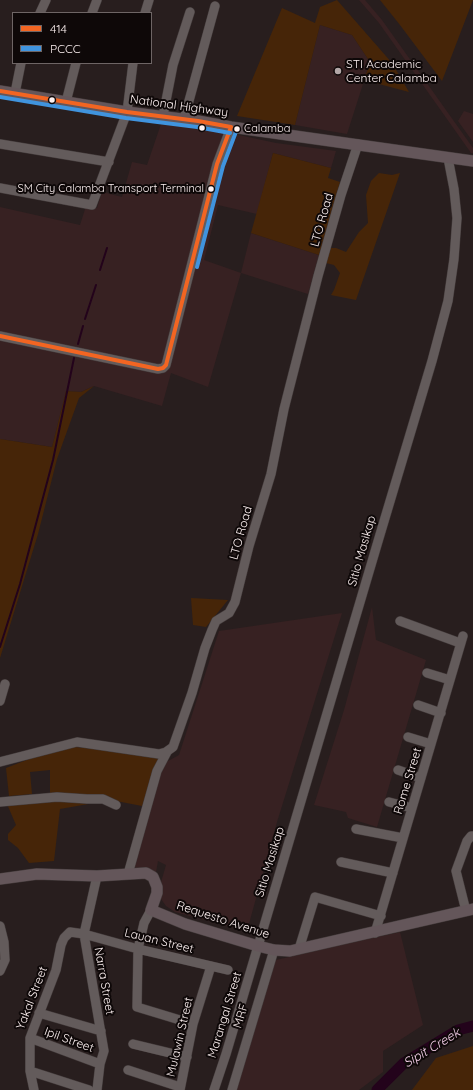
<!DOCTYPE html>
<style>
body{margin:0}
#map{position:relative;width:473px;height:1090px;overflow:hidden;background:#281e1e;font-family:Quicksand,sans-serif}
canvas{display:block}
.legend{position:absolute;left:12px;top:12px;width:140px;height:52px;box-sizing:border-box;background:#0e0808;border:1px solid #6e6565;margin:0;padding:5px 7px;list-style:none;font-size:12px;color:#fdf1f1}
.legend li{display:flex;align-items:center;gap:8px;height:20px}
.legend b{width:20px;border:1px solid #6e6565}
</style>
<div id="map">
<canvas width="473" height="1090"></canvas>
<ul class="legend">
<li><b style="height:5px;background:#f26522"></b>414</li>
<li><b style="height:5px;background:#4094de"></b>PCCC</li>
</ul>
</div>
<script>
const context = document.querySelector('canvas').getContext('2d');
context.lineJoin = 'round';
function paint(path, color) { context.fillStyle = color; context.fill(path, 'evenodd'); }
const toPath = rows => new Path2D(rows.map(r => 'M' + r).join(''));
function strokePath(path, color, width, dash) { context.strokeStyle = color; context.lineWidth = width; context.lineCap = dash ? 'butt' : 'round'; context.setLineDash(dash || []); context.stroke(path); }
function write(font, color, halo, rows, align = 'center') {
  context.font = font + ' Quicksand,sans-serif'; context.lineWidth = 4; context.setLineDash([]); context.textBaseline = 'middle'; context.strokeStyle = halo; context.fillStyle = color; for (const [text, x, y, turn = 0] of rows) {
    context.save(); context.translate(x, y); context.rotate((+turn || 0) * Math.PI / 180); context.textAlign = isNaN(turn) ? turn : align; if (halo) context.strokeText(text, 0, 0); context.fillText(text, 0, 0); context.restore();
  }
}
paint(toPath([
 [359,0,365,0,382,20,473,148,473,153,471,153,379,23],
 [320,25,352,35,370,62,347,134,295,125],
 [464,111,473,114,473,142,458,121],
 [161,124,234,134,276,143,336,151,331,168,273,153,257,214,218,205,204,260,241,273,251,233,319,255,308,294,241,273,208,387,171,373,162,406,94,386,81,392,66,391,52,447,0,439,0,207,80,225,86,206,97,208,102,192,122,197,132,162,147,165],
 [372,607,376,640,426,660,377,827,348,818,346,812,314,805,344,710],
 [342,613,277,822,247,931,175,912,166,906,161,899,159,889,166,865,158,861,156,872,132,867,128,863,142,806,159,766,161,763,170,760,179,755,219,631],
 [400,932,423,1025,383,1051,383,1072,359,1090,233,1090,272,961,335,946]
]), '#372122');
paint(toPath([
 [337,0,392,63,409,92,364,80,370,62,352,35,320,25,295,125,237,116,282,8,315,23,320,7],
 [380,0,473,0,442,81,400,25],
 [273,153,331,168,328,178,340,182,319,255,251,233],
 [379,173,392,175,400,173,356,300,331,295,334,290,340,273,334,265,326,263,330,248,336,248,346,252,359,232,368,223,366,195,371,181],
 [94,386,79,398,57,459,38,534,0,658,0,439,52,447,66,391,81,392],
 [191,598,228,600,206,627,193,625],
 [75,747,164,756,142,806,111,800,60,809,54,861,29,863,18,848,8,840,8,834,16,825,7,804,50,794,50,770,30,772,32,794,9,796,6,768,42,754],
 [473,1046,473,1090,412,1090,436,1058]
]), '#462508');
strokePath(toPath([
 [100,270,107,248],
 [85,319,96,285],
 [78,344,83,326],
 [0,647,20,584,53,460,74,358]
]), '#23031b', 2);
strokePath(toPath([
 [377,1090,404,1063,458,1030,473,1026]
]), '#23031b', 11);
const minor = toPath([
 [40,13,46,0],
 [92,13,97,0],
 [145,13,149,0],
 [15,93,21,63],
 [66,102,76,63],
 [163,116,173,65,190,12],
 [184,119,215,6],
 [0,144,109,162],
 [0,188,92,205,127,112,133,63],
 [0,336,158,369,163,368,166,365,217,164,231,127],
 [400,621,460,643],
 [427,673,450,680],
 [0,701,5,684],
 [418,705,441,713],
 [408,737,431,744],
 [0,762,77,742,159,754,166,752,173,747,192,693,205,648,212,630,216,621,229,613,235,602,249,546,271,474,284,409,318,276,341,195,358,144],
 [398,770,421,778],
 [0,802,57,797,87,799,103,799,116,805],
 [389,802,412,808],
 [356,829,403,838],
 [341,862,393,873],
 [128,874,157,771,167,752],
 [97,876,84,934,104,1051,100,1064,97,1090],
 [151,910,144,923,138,949,137,1007,193,1024],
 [466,911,456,871,467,841,471,836,473,836],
 [0,926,4,942,5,960,0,971],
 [375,933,463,636],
 [299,949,315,897,381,916],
 [39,1013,101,1031],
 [30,1038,100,1064],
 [133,1044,187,1057],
 [128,1070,180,1087],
 [30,1071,89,1090],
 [34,1090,30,1071,30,1038,56,970,61,945,64,938,70,932,84,934,138,949,228,970],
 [180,1090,193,1024,211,966],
 [214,1090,226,1054,379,538,432,361,448,301,454,259,457,218,454,189,448,158],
 [232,1090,274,950]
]);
const major = toPath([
 [0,91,127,112,198,121,231,127,473,161],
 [0,879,37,874,97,876,146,873,153,877,157,887,157,893,151,910,185,924,258,946,274,950,290,951,473,909]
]);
strokePath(minor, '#433b3b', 10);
strokePath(major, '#433b3b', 12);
strokePath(minor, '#635b5b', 9);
strokePath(major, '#64565a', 11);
strokePath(toPath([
 [0,91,127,112,198,121,231,127],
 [0,336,158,369,163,368,166,365,217,164,231,127]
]), '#f26522', 4);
strokePath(toPath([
 [0,97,126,118,197,127,230,133],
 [197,267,223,166,237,129]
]), '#4094de', 4);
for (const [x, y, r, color] of [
 [338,71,4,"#b2a7a7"],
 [52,100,3.5,"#fdf1f1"],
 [202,128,3.5,"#fdf1f1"],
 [237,129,3.5,"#fdf1f1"],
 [211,189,3.5,"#fdf1f1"]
]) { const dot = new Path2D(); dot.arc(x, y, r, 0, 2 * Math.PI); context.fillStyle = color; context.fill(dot); strokePath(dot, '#0e0808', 1.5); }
write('11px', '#fdf1f1', '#0e0808', [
 ["Calamba",244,129],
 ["SM City Calamba Transport Terminal",204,189,"right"]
], 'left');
write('12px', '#fdf1f1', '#0e0808', [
 ["STI Academic",346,64],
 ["Center Calamba",346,78]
], 'left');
write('12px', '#fdf1f1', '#0e0808', [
 ["National Highway",179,106,8],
 ["LTO Road",322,220,-74],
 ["LTO Road",241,533,-74],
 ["Sitio Masikap",362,551,-74],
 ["Rome Street",408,781,-73],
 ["Sitio Masikap",270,862,-73],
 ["Requesto Avenue",223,920,18],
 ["Lauan Street",159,941,14],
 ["Narra Street",104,981,80],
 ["Yakal Street",32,998,-69],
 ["Marangal Street",225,1015,-73],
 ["MRF",241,1016,-73],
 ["Mulawin Street",180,1037,-77],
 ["Ipil Street",69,1040,20]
]);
write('italic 13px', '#f5cfea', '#0e0808', [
 ["Sipit Creek",432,1048,-31]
]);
</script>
